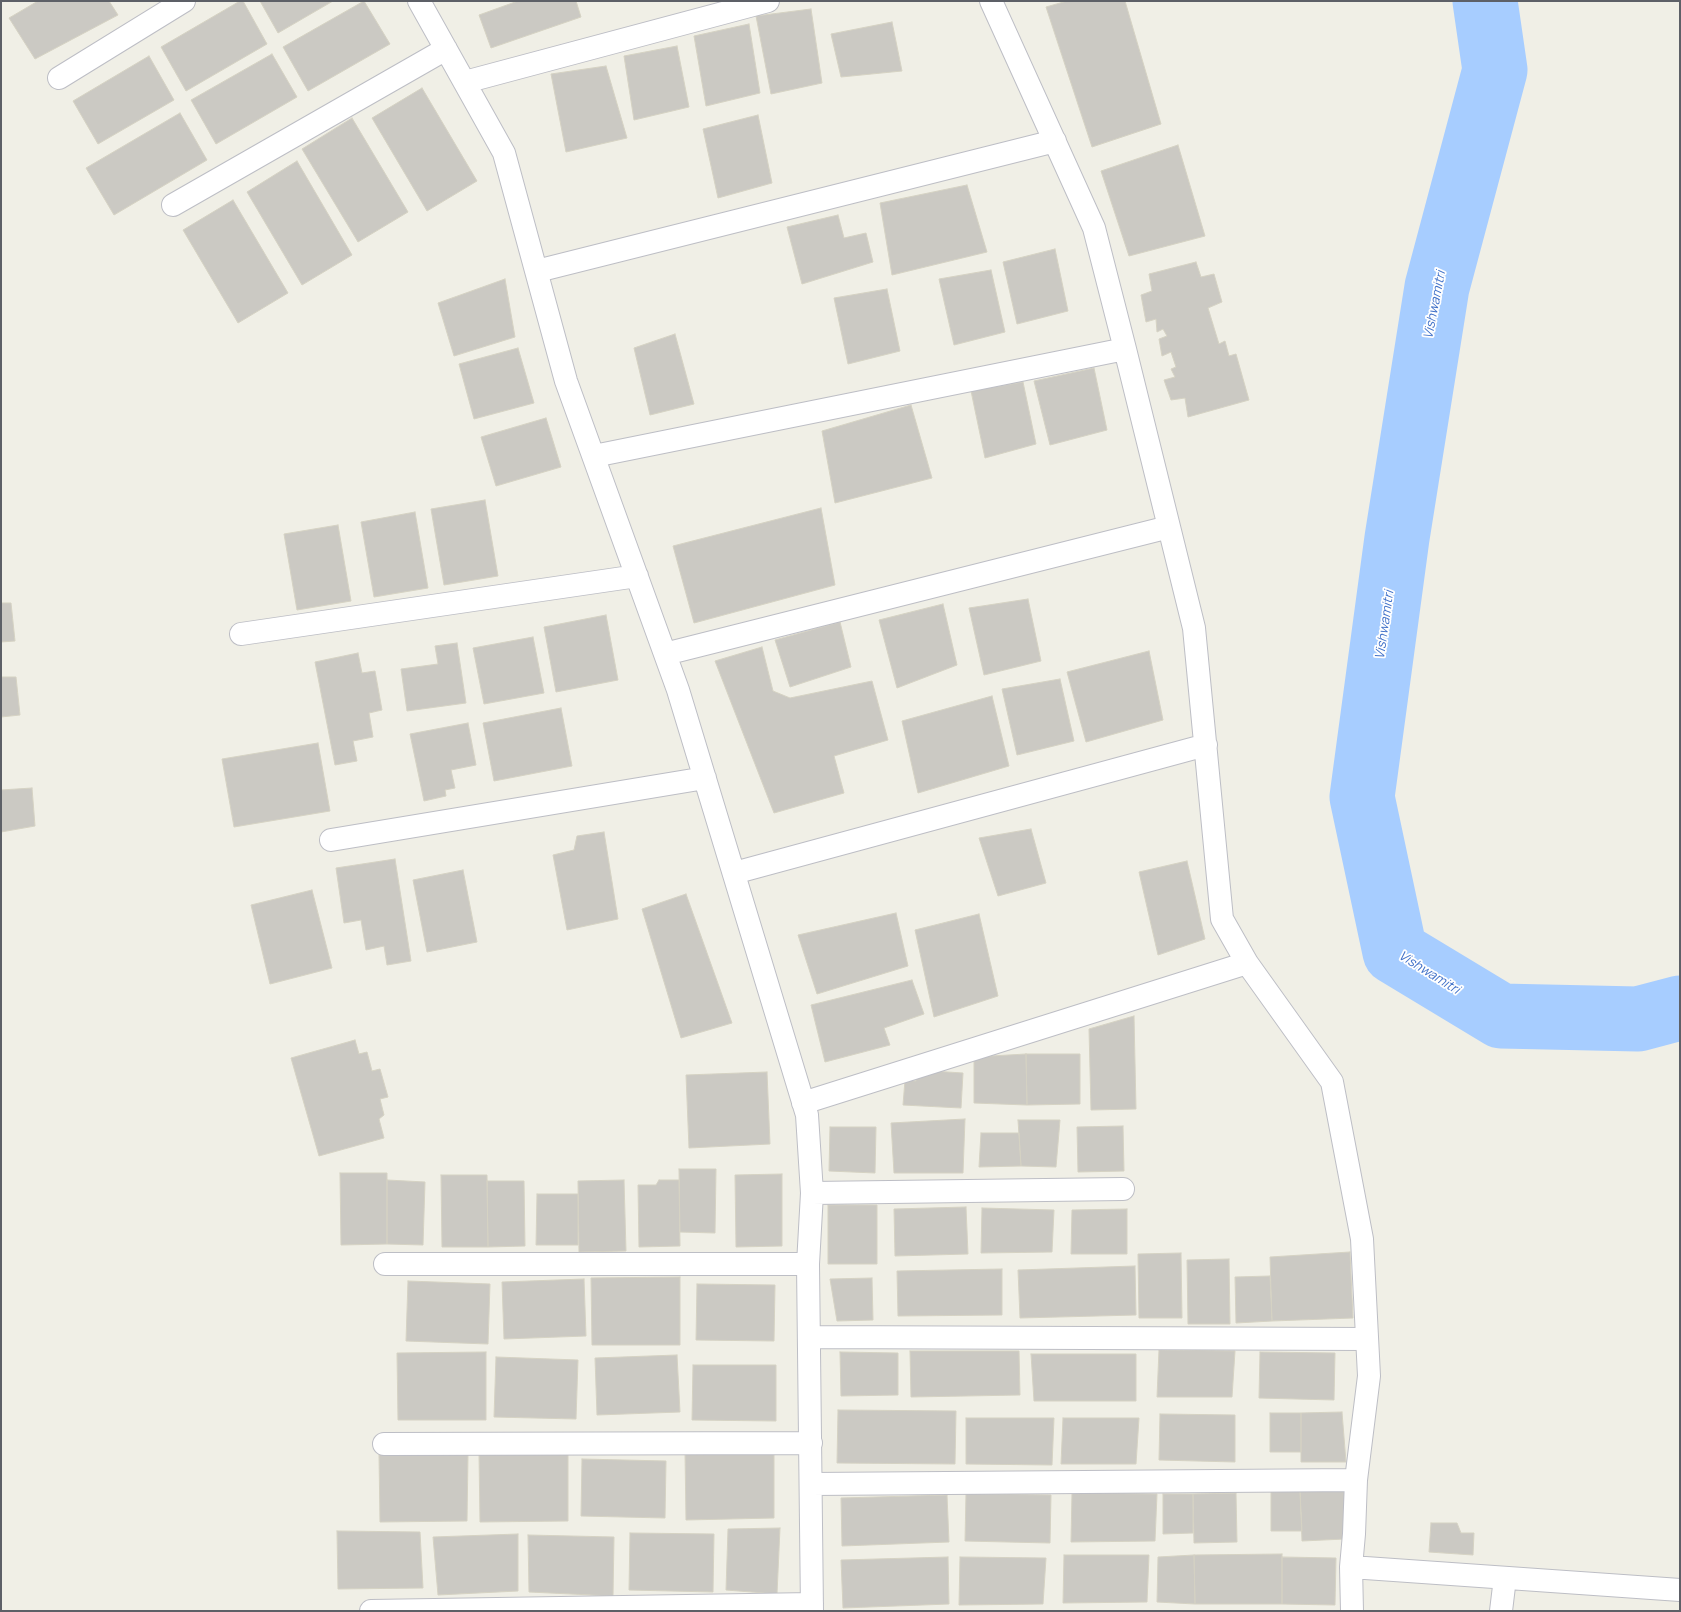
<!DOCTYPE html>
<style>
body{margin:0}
#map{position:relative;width:1681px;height:1612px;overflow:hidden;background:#f0efe6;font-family:Manrope,sans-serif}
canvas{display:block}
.frame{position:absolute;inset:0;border:2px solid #5d6067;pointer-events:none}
</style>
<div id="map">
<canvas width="1681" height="1612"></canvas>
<div class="frame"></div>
</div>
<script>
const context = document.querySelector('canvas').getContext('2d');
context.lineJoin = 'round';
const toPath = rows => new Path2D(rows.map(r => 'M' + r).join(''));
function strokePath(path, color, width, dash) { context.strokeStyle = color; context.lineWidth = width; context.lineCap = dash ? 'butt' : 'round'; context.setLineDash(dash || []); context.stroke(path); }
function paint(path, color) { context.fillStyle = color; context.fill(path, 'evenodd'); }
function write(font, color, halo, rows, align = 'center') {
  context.font = font + ' Manrope,sans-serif'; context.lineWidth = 3.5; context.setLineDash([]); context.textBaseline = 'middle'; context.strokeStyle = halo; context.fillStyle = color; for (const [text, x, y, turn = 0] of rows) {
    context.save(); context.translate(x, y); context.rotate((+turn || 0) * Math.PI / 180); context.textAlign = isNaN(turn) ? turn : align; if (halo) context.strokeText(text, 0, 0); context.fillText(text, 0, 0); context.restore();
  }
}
strokePath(toPath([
 [1485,1,1495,70,1437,287,1397,538,1362,797,1395,952,1501,1016,1638,1019,1680,1008]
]), '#a7cdff', 65);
const building = toPath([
 [38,1,109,1,118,15,35,59,9,18,38,1],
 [240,1,243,1,267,44,186,91,161,47,240,1],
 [260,1,333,1,278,33,260,1],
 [364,1,390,44,308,91,283,47,364,1],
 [518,1,576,1,581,17,491,48,479,15,518,1],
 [1067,1,1125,1,1161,124,1092,147,1046,7,1067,1],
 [811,9,822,83,771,94,756,16,811,9],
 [892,22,902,71,841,77,831,34,892,22],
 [749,24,760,93,706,106,694,36,749,24],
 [677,46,689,107,634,120,624,56,677,46],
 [272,54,297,97,216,144,191,100,272,54],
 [149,56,174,100,98,144,73,101,149,56],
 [606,66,627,138,566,152,551,74,606,66],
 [422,88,477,181,427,211,372,118,422,88],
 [180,113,207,160,114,215,86,168,180,113],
 [758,115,772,183,718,198,703,129,758,115],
 [352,118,408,212,358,242,302,149,352,118],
 [1178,145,1205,236,1129,256,1101,171,1178,145],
 [297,161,352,255,302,285,247,192,297,161],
 [967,185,987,252,892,275,880,203,967,185],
 [233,200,288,293,238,323,183,230,233,200],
 [838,215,844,238,866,233,873,262,802,284,787,227,838,215],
 [1055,249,1068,311,1017,324,1003,262,1055,249],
 [1196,262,1201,277,1214,274,1222,302,1208,308,1219,344,1225,341,1229,356,1236,354,1249,400,1188,417,1185,398,1171,400,1164,380,1175,377,1171,369,1176,367,1171,352,1162,356,1159,339,1167,336,1163,329,1157,332,1156,319,1146,322,1141,295,1152,291,1149,274,1196,262],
 [991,270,1005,332,954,345,939,279,991,270],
 [505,279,515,337,454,356,438,303,505,279],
 [887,289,900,351,848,364,834,298,887,289],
 [675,334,694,404,650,415,634,348,675,334],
 [518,348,534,403,474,419,459,364,518,348],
 [1094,368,1107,430,1050,445,1034,381,1094,368],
 [1023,382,1036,444,985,458,971,391,1023,382],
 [911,405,932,478,835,503,822,431,911,405],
 [546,418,561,467,496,486,481,437,546,418],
 [485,500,498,576,444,585,431,509,485,500],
 [821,508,835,585,694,623,673,546,821,508],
 [415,512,428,588,374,597,361,522,415,512],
 [338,525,351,601,297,610,284,534,338,525],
 [1028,599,1041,661,984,675,969,608,1028,599],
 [1,603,11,603,15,641,1,642,1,603],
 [943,604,957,665,897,688,879,620,943,604],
 [606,615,618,680,556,692,544,627,606,615],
 [840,622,851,667,790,687,775,640,840,622],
 [533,637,544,693,484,704,473,648,533,637],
 [457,643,466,703,407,711,401,669,438,664,435,646,457,643],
 [762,647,773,691,790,698,872,681,888,740,834,756,844,793,774,813,715,661,762,647],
 [1149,651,1163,720,1086,742,1067,672,1149,651],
 [358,653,362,673,375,671,382,710,369,713,373,737,353,741,357,761,335,765,315,662,358,653],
 [1,677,16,677,20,715,1,717,1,677],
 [1060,679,1074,741,1017,755,1002,689,1060,679],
 [992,696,1009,766,918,793,902,721,992,696],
 [561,708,572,766,494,781,483,723,561,708],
 [468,723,476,765,451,770,455,788,445,790,446,796,424,801,410,734,468,723],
 [318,743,330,811,234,827,222,759,318,743],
 [32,788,35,826,1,832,1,790,32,788],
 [1031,829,1046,883,998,896,979,838,1031,829],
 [604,832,618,919,567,930,553,855,574,850,577,836,604,832],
 [395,859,411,961,387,965,384,946,366,950,361,920,344,923,336,868,395,859],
 [1187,861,1205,939,1158,955,1139,872,1187,861],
 [463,870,477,942,427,952,413,880,463,870],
 [312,890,332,968,270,984,251,905,312,890],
 [686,894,732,1023,681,1038,642,909,686,894],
 [896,913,908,966,817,994,798,935,896,913],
 [979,914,998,996,934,1017,915,930,979,914],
 [912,980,924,1014,884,1028,890,1045,825,1062,811,1005,912,980],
 [1134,1016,1136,1109,1091,1110,1089,1029,1134,1016],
 [355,1040,359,1054,367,1052,372,1071,380,1069,388,1097,380,1099,384,1115,379,1119,384,1138,319,1156,291,1058,355,1040],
 [1026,1054,1027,1105,974,1103,974,1057,1026,1054],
 [1026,1054,1080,1054,1080,1104,1027,1105,1026,1054],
 [916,1070,963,1073,961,1108,903,1105,905,1080,916,1081,916,1070],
 [767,1072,770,1144,689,1148,686,1075,767,1072],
 [965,1119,963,1173,894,1173,891,1123,965,1119],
 [1018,1120,1060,1120,1056,1167,1021,1166,1018,1120],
 [1123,1126,1124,1171,1078,1172,1077,1127,1123,1126],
 [830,1127,876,1127,875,1173,829,1171,830,1127],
 [981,1133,1019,1133,1021,1166,979,1167,981,1133],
 [679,1169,716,1169,715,1233,680,1232,679,1169],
 [340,1173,387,1173,387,1244,341,1245,340,1173],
 [782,1174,782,1246,736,1247,735,1175,782,1174],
 [441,1175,487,1175,488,1247,442,1247,441,1175],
 [387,1180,425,1182,423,1245,387,1244,387,1180],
 [624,1180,626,1251,579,1252,578,1181,624,1180],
 [659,1180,679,1180,680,1246,639,1247,638,1185,656,1185,659,1180],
 [487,1181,524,1181,525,1246,488,1247,487,1181],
 [537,1194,578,1194,578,1245,536,1245,537,1194],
 [828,1205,877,1205,877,1264,828,1264,828,1205],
 [966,1207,968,1254,895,1256,894,1209,966,1207],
 [982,1208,1054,1210,1052,1252,981,1253,982,1208],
 [1127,1209,1127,1254,1071,1254,1072,1210,1127,1209],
 [1350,1252,1353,1318,1272,1321,1270,1257,1350,1252],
 [1181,1253,1182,1318,1139,1318,1138,1254,1181,1253],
 [1229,1259,1230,1324,1188,1324,1187,1260,1229,1259],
 [1135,1266,1136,1315,1020,1318,1018,1270,1135,1266],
 [1002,1269,1002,1315,898,1316,897,1271,1002,1269],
 [1270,1276,1272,1321,1236,1323,1235,1277,1270,1276],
 [680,1277,680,1345,592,1345,591,1278,680,1277],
 [872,1278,873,1320,837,1321,830,1279,872,1278],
 [584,1279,586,1336,504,1339,502,1282,584,1279],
 [408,1281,490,1284,488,1344,406,1341,408,1281],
 [697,1284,775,1285,774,1341,696,1340,697,1284],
 [1159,1350,1235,1351,1232,1397,1157,1397,1159,1350],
 [910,1351,1019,1351,1020,1395,911,1397,910,1351],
 [486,1352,486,1420,398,1420,397,1353,486,1352],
 [840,1352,898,1353,898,1395,841,1396,840,1352],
 [1260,1352,1335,1353,1334,1400,1259,1398,1260,1352],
 [1031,1354,1136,1354,1136,1401,1034,1401,1031,1354],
 [677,1355,680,1412,597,1415,595,1358,677,1355],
 [496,1357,578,1360,576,1419,494,1417,496,1357],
 [693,1365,776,1365,776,1421,692,1420,693,1365],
 [838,1410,956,1411,955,1464,837,1463,838,1410],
 [1342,1412,1346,1462,1301,1462,1301,1413,1342,1412],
 [1270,1413,1301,1413,1301,1452,1270,1452,1270,1413],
 [1160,1414,1235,1415,1235,1462,1159,1460,1160,1414],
 [966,1418,1054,1418,1052,1465,966,1464,966,1418],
 [1063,1418,1139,1418,1136,1464,1061,1464,1063,1418],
 [685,1451,774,1451,774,1518,686,1520,685,1451],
 [479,1453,568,1454,568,1521,480,1522,479,1453],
 [379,1454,468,1454,467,1521,380,1522,379,1454],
 [582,1459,666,1461,665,1518,581,1516,582,1459],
 [1344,1490,1345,1539,1302,1541,1300,1491,1344,1490],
 [1300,1491,1302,1531,1271,1531,1271,1492,1300,1491],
 [1072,1493,1157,1494,1155,1541,1071,1542,1072,1493],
 [1236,1493,1237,1542,1194,1543,1193,1494,1236,1493],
 [966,1494,1051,1495,1050,1543,965,1541,966,1494],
 [1163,1494,1193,1494,1193,1533,1163,1534,1163,1494],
 [947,1495,949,1542,842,1546,841,1498,947,1495],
 [1431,1523,1457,1523,1461,1533,1474,1533,1473,1555,1429,1552,1431,1523],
 [780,1528,777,1594,726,1590,728,1529,780,1528],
 [337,1531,420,1532,423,1588,338,1589,337,1531],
 [630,1533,714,1534,713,1592,629,1590,630,1533],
 [518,1534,518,1591,438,1595,433,1537,518,1534],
 [528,1535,614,1537,613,1596,529,1592,528,1535],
 [1282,1554,1282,1604,1195,1604,1194,1555,1282,1554],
 [1064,1555,1149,1555,1147,1602,1063,1603,1064,1555],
 [1194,1555,1195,1604,1157,1602,1158,1557,1194,1555],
 [948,1557,949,1604,843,1608,841,1560,948,1557],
 [960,1557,1046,1558,1043,1604,959,1605,960,1557],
 [1282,1557,1336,1558,1335,1605,1282,1604,1282,1557]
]);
paint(building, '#cbc9c3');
strokePath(building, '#d5d2c3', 1);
const minor = toPath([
 [419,1,504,153,566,381,678,690,807,1115,812,1193,808,1264,812,1611],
 [991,1,1094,228,1125,349,1194,628,1222,919,1247,963,1332,1082,1362,1239,1369,1376,1356,1480,1354,1534,1351,1567,1352,1611],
 [59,78,184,1],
 [465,82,768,1],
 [173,205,446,49],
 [537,271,1055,141],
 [594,456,1125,349],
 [241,634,637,576],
 [665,654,1169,527],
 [331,840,705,778],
 [734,873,1206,745],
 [803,1103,1247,963],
 [812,1193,1123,1189],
 [385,1264,808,1264],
 [809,1337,1367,1339],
 [384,1444,811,1443],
 [811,1484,1356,1480],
 [1351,1567,1680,1590],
 [371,1611,812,1604],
 [1501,1611,1505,1578]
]);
strokePath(minor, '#bdbec5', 24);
strokePath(minor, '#fff', 22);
write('italic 13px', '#4272c9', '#fff', [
 ["Vishwamitri",1435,305,-79],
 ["Vishwamitri",1385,625,-82],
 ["Vishwamitri",1429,973,32]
]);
</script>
